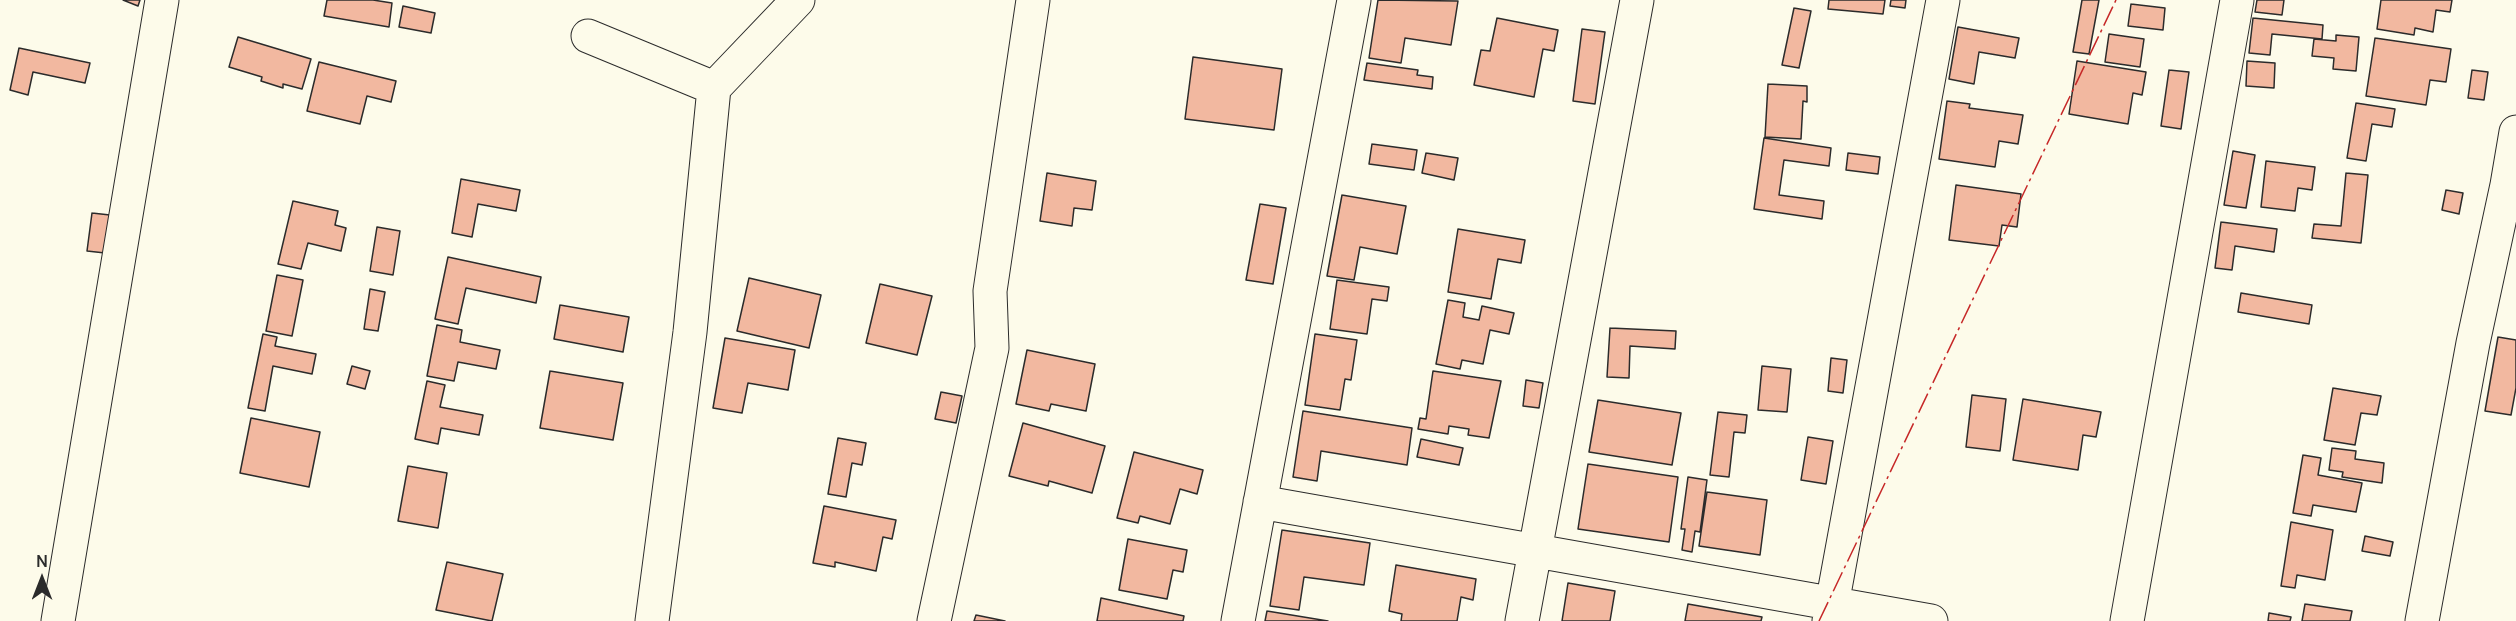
<!DOCTYPE html>
<style>
body{margin:0}
#map{position:relative;width:2516px;height:621px;overflow:hidden;background:#fdfbea;font-family:Manrope,sans-serif}
canvas{display:block}
.north{position:absolute;left:12px;top:549px;width:60px;height:60px;-webkit-text-stroke:4px #fdfbea;paint-order:stroke;rotate:0deg;font-size:16px;font-weight:700;line-height:24px;text-align:center;color:#2b2b2b}
.north::after{content:'';display:block;margin:auto;width:21px;height:27px;background:#2b2b2b;clip-path:polygon(50% 0,100% 100%,50% 72%,0 100%)}
</style>
<div id="map">
<canvas width="2516" height="621"></canvas>
<div class="north">N</div>
</div>
<script>
const context = document.querySelector('canvas').getContext('2d');
context.lineJoin = 'round';
function paint(path, color) { context.fillStyle = color; context.fill(path, 'evenodd'); }
const toPath = rows => new Path2D(rows.map(r => 'M' + r).join(''));
function strokePath(path, color, width, dash) { context.strokeStyle = color; context.lineWidth = width; context.lineCap = dash ? 'butt' : 'round'; context.setLineDash(dash || []); context.stroke(path); }
const building = toPath([
 [123,0,140,0,138,6,123,0],
 [327,0,373,0,392,3,389,27,324,16,327,0],
 [1378,0,1458,1,1451,45,1405,38,1401,63,1369,58,1378,0],
 [1829,0,1885,0,1883,14,1828,9,1829,0],
 [1891,0,1906,0,1905,8,1890,6,1891,0],
 [2082,0,2099,0,2089,54,2073,52,2082,0],
 [2257,0,2284,0,2282,15,2255,12,2257,0],
 [2381,0,2452,0,2450,12,2436,10,2433,32,2415,28,2414,35,2377,29,2381,0],
 [2131,4,2165,8,2163,30,2128,26,2131,4],
 [403,6,435,13,431,33,399,27,403,6],
 [1794,8,1811,11,1799,68,1782,65,1794,8],
 [1497,18,1558,30,1554,51,1543,49,1534,97,1474,85,1481,50,1490,51,1497,18],
 [2253,18,2323,25,2322,39,2272,34,2270,55,2249,53,2253,18],
 [1958,27,2019,38,2015,58,1979,52,1974,84,1949,79,1958,27],
 [1582,29,1605,32,1595,104,1573,101,1582,29],
 [2109,34,2144,39,2140,67,2105,62,2109,34],
 [2336,35,2359,37,2356,71,2333,69,2334,58,2312,56,2314,39,2336,41,2336,35],
 [238,37,311,59,302,89,283,84,283,88,261,81,262,77,229,67,238,37],
 [2375,38,2451,49,2446,82,2430,80,2426,105,2366,96,2375,38],
 [19,48,90,63,85,83,33,72,28,95,10,90,19,48],
 [1193,57,1282,69,1274,130,1185,119,1193,57],
 [2077,61,2146,72,2142,95,2133,93,2128,124,2069,114,2077,61],
 [2247,61,2275,63,2274,88,2246,86,2247,61],
 [319,62,396,81,391,102,367,96,360,124,307,111,319,62],
 [1367,63,1418,70,1417,75,1433,77,1432,89,1364,80,1367,63],
 [2169,70,2189,72,2181,129,2161,126,2169,70],
 [2472,70,2488,72,2484,100,2468,98,2472,70],
 [1768,84,1807,86,1807,102,1803,101,1801,139,1765,137,1768,84],
 [1947,101,1970,104,1969,108,2023,115,2018,144,1999,141,1995,167,1939,159,1947,101],
 [2356,103,2395,109,2392,127,2372,124,2366,161,2347,158,2356,103],
 [1764,138,1831,148,1829,166,1784,160,1779,195,1824,201,1822,219,1754,209,1764,138],
 [1372,144,1417,150,1414,170,1369,164,1372,144],
 [2233,151,2255,155,2246,208,2224,205,2233,151],
 [1426,153,1458,158,1454,180,1422,173,1426,153],
 [1848,153,1880,157,1878,174,1846,170,1848,153],
 [2266,161,2315,167,2312,190,2298,188,2295,211,2261,207,2266,161],
 [1047,173,1096,181,1092,210,1074,208,1072,226,1040,221,1047,173],
 [2346,173,2368,175,2361,243,2312,238,2314,224,2341,226,2346,173],
 [461,179,520,190,516,211,478,204,472,237,452,233,461,179],
 [1956,185,2021,194,2017,227,2002,225,1999,246,1949,240,1956,185],
 [2446,190,2463,193,2459,214,2442,210,2446,190],
 [1342,195,1406,206,1397,254,1360,247,1354,280,1327,276,1342,195],
 [293,201,338,211,335,225,346,228,341,251,308,243,301,269,278,264,293,201],
 [1260,204,1286,208,1273,284,1246,280,1260,204],
 [92,213,110,215,105,253,87,251,92,213],
 [2221,222,2277,229,2274,252,2235,246,2232,270,2215,268,2221,222],
 [377,227,400,231,393,275,370,271,377,227],
 [1458,229,1525,240,1521,263,1498,259,1491,299,1448,292,1458,229],
 [448,257,541,277,536,303,466,288,458,324,435,319,448,257],
 [277,275,303,280,292,336,266,331,277,275],
 [749,278,821,295,809,348,737,331,749,278],
 [1337,280,1389,287,1387,301,1372,299,1367,334,1330,329,1337,280],
 [880,284,932,296,917,355,866,343,880,284],
 [370,289,385,292,378,331,364,329,370,289],
 [2241,293,2312,305,2309,324,2238,312,2241,293],
 [1448,300,1465,303,1463,317,1479,320,1482,306,1514,313,1509,334,1490,330,1483,364,1462,360,1460,369,1436,364,1448,300],
 [560,305,629,317,623,352,554,339,560,305],
 [437,325,462,330,460,342,500,350,496,369,458,362,454,381,427,376,437,325],
 [1610,328,1676,331,1675,349,1630,346,1629,378,1607,377,1610,328],
 [263,334,277,337,275,346,316,354,312,374,273,366,265,411,248,408,263,334],
 [1315,334,1357,340,1351,380,1345,379,1340,410,1305,405,1315,334],
 [2498,337,2516,340,2516,388,2511,415,2485,411,2498,337],
 [725,338,795,350,788,390,748,383,742,413,713,408,725,338],
 [1027,350,1095,364,1086,411,1051,404,1049,411,1016,404,1027,350],
 [1831,358,1847,360,1843,393,1828,391,1831,358],
 [352,366,370,371,365,389,347,384,352,366],
 [1762,366,1791,369,1787,412,1758,410,1762,366],
 [550,371,623,383,613,440,540,428,550,371],
 [1433,371,1501,381,1489,438,1468,435,1469,429,1449,426,1448,434,1418,429,1420,418,1426,419,1433,371],
 [1526,380,1543,383,1539,408,1523,406,1526,380],
 [427,381,445,385,440,407,483,415,479,435,441,428,438,444,415,439,427,381],
 [2333,388,2381,396,2377,415,2361,413,2355,445,2324,440,2333,388],
 [941,392,962,396,956,423,935,419,941,392],
 [1972,395,2006,399,2000,451,1966,447,1972,395],
 [2023,399,2101,412,2096,437,2083,435,2078,470,2013,460,2023,399],
 [1598,400,1681,413,1672,465,1589,452,1598,400],
 [1303,411,1412,428,1407,465,1321,451,1317,481,1293,477,1303,411],
 [1718,412,1747,415,1745,433,1734,432,1729,477,1710,475,1718,412],
 [251,418,320,432,309,487,240,473,251,418],
 [1023,423,1105,446,1092,493,1049,481,1048,486,1009,476,1023,423],
 [1808,437,1833,441,1826,484,1801,480,1808,437],
 [838,438,866,443,862,465,852,463,846,497,828,494,838,438],
 [1421,439,1463,448,1459,465,1417,457,1421,439],
 [2332,448,2356,451,2355,459,2384,463,2382,483,2342,477,2343,472,2329,470,2332,448],
 [1134,452,1203,470,1197,494,1180,489,1170,524,1140,516,1138,523,1117,518,1134,452],
 [2303,455,2321,458,2318,475,2362,483,2356,512,2313,505,2311,516,2293,513,2303,455],
 [1588,464,1678,477,1669,542,1578,529,1588,464],
 [408,466,447,473,438,528,398,521,408,466],
 [1688,477,1707,480,1700,532,1695,531,1692,552,1682,550,1685,529,1681,529,1688,477],
 [1707,492,1767,500,1760,555,1699,546,1707,492],
 [824,506,896,520,892,539,883,537,876,571,835,562,835,567,813,563,824,506],
 [2291,522,2333,530,2325,580,2297,575,2295,588,2281,586,2291,522],
 [1282,530,1370,543,1364,585,1304,577,1299,610,1270,606,1282,530],
 [2365,536,2393,542,2390,556,2362,551,2365,536],
 [1128,539,1187,550,1183,572,1173,570,1167,599,1119,590,1128,539],
 [447,562,503,574,492,621,436,610,447,562],
 [1396,565,1476,579,1473,600,1461,597,1457,621,1401,621,1402,614,1389,611,1396,565],
 [1568,583,1615,591,1610,621,1562,621,1568,583],
 [1101,598,1184,616,1183,621,1097,621,1101,598],
 [1688,604,1762,617,1761,621,1685,621,1688,604],
 [2305,604,2352,611,2350,621,2302,621,2305,604],
 [1267,611,1328,621,1265,621,1267,611],
 [2269,613,2291,617,2290,621,2268,621,2269,613],
 [976,615,1005,621,974,621,976,615]
]);
paint(building, '#f2b8a0');
strokePath(building, '#2b2b2b', 1.5);
const minor = toPath([
 [588,36,714,88,798,0],
 [1260,502,1931,621],
 [58,621,162,0],
 [652,621,690,332,714,88],
 [934,621,992,348,990,291,1033,0],
 [1238,621,1354,0],
 [1522,621,1637,0],
 [1829,621,1943,0],
 [2127,621,2237,0],
 [2422,621,2473,343,2507,185,2516,132]
]);
strokePath(minor, '#2b2b2b', 35);
strokePath(minor, '#fdfbea', 33);
strokePath(toPath([
 [1819,621,2116,0]
]), '#c62828', 1.5, [21, 4.5, 3, 4.5]);
</script>
